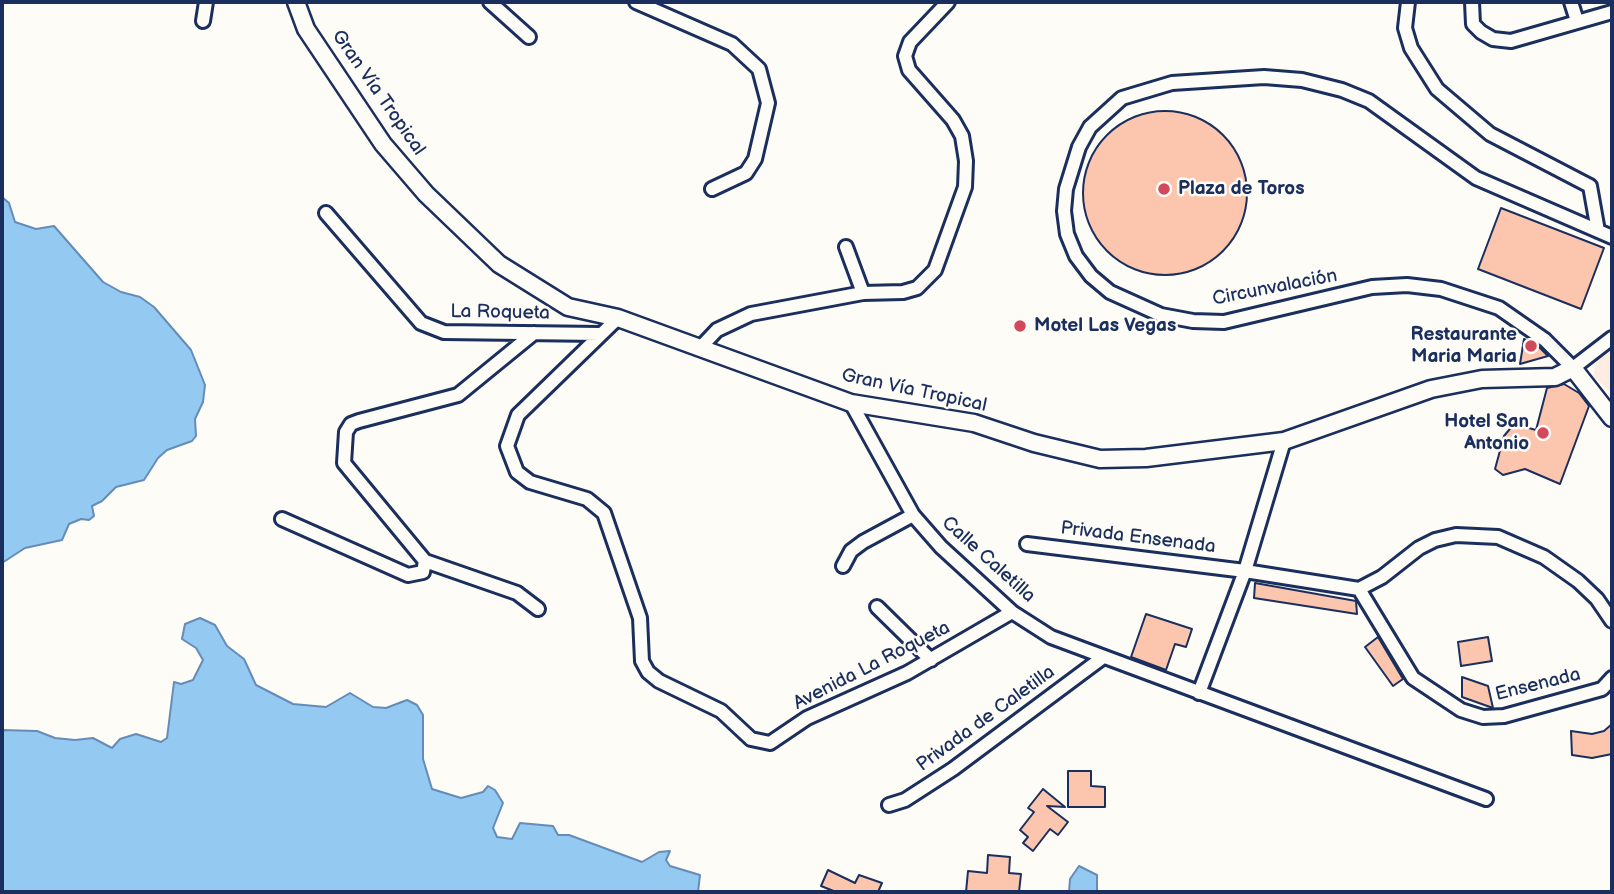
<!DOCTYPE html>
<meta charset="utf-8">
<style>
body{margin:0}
#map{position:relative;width:1614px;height:894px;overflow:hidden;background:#fdfcf7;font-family:"Balsamiq Sans",sans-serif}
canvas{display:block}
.frame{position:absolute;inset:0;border:4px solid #1b2f5e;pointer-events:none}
</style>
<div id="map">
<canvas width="1614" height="894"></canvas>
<div class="frame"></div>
</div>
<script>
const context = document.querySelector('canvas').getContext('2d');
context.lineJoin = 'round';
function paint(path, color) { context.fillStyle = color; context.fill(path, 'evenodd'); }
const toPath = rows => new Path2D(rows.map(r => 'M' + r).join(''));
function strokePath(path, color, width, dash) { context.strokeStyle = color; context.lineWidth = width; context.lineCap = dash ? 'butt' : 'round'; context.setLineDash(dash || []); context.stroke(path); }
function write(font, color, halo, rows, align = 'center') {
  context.font = font + ' "Balsamiq Sans",sans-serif'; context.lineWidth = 5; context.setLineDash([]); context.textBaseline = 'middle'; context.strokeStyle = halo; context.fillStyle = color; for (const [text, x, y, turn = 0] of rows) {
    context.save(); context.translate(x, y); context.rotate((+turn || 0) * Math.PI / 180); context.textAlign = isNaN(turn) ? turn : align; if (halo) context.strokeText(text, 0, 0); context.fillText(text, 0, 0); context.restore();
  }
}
paint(toPath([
 [1612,347,1612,394,1593,376,1597,359]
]), '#fdece1');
const water = toPath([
 [2,197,9,203,15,222,36,229,54,226,103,282,121,292,140,297,154,307,191,350,205,385,203,402,195,419,196,436,192,441,167,450,158,458,144,480,116,487,102,501,92,506,94,516,89,520,81,519,69,524,62,540,25,548,2,563,2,197],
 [200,618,215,625,227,646,244,659,256,685,293,704,326,707,350,693,373,707,386,708,407,700,417,705,423,715,423,759,432,789,461,798,483,792,488,786,495,790,503,803,493,828,497,837,512,839,520,823,553,826,558,835,569,835,642,862,659,852,670,851,666,860,670,866,700,875,698,892,2,892,2,730,37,731,55,738,75,740,93,738,112,748,120,739,136,734,161,742,167,738,174,682,181,684,193,680,203,660,196,648,182,639,185,624,200,618],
 [1079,866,1097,875,1097,892,1069,892,1070,879,1079,866]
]);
paint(water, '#94caf2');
strokePath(water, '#648cb7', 2);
const building = toPath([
 '1083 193a82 82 0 1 1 164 0a82 82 0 1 1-164 0Z',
 [1501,208,1604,248,1581,309,1478,269,1501,208],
 [1524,339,1538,346,1548,356,1520,364,1524,339],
 [1564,384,1579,393,1589,406,1560,484,1525,469,1503,475,1495,469,1504,436,1514,424,1536,430,1547,388,1564,384],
 [1255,583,1356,601,1357,614,1254,598,1255,583],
 [1146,614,1192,629,1186,647,1175,644,1166,670,1131,657,1146,614],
 [1378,637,1403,679,1393,686,1365,647,1378,637],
 [1488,637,1492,661,1461,666,1458,642,1488,637],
 [1462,677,1488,686,1493,708,1462,697,1462,677],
 [1612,724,1612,754,1592,758,1572,755,1571,731,1592,734,1604,731,1612,724],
 [1068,771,1091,771,1091,786,1105,787,1105,807,1068,807,1068,771],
 [1043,789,1065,807,1047,806,1068,822,1058,835,1050,829,1033,851,1023,843,1028,837,1020,830,1034,812,1028,808,1043,789],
 [988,855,1010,857,1009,873,1021,874,1019,892,966,892,968,871,987,873,988,855],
 [828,870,855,883,859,875,882,883,878,892,836,892,821,886,828,870]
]);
paint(building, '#fcc5ae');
strokePath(building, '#1b2f5e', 2);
const minor = toPath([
 [490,2,529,37],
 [636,2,732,44,759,69,768,103,755,159,746,173,712,189],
 [1408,2,1405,28,1411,48,1437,89,1490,134,1590,186,1598,231],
 [1472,2,1473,24,1481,32,1493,39,1511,41,1612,12],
 [1571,2,1577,21],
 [203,21,206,2],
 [326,213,421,323,444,332,600,334],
 [1612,237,1476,178,1369,101,1342,90,1302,80,1264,77,1172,83,1122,98,1090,127,1079,147,1066,189,1064,211,1067,234,1076,256,1091,276,1110,292,1161,315,1193,321,1224,322,1372,287,1407,285,1441,289,1499,308,1545,340,1573,368,1612,338],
 [846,247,863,293],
 [618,318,518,415,507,446,517,472,530,482,587,499,604,513,640,618,642,661,648,672,659,681,721,711,751,739,770,743,807,718,907,673,1012,612],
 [701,347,717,330,751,314,863,293,903,292,917,288,935,270,965,187,966,161,962,136,953,120,909,70,905,56,910,42,948,2],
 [851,403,913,515,941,547,1012,612,1051,637,1486,799],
 [282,519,408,575,423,572,425,561,344,463,346,432,351,424,359,421,458,395,534,333],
 [1027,544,1245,571,1359,589,1382,577,1419,548,1435,540,1456,535,1498,537,1544,557,1578,581,1597,599,1612,621],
 [425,561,517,593,538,609],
 [843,566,851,551,863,542,913,515],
 [1359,589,1413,678,1461,710,1483,717,1504,716,1602,689,1612,678],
 [877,607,931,660],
 [1199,693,1245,571,1284,441],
 [889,805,905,800,953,769,1102,658]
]);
const major = toPath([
 [296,2,306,29,383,144,426,194,499,264,568,307,618,318,851,403,974,423,1034,443,1100,459,1146,458,1284,441,1431,389,1482,379,1555,377,1573,368],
 [1573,368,1612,418]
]);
strokePath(minor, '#1b2f5e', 18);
strokePath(major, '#1b2f5e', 21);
strokePath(minor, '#fdfcf7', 12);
strokePath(major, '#fdfcf7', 16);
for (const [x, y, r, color] of [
 [1164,189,7,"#d1495b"],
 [1020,326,7,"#d1495b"],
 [1531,346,7,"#d1495b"],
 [1543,433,7,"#d1495b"]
]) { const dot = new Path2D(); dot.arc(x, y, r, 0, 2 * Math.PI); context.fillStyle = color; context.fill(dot); strokePath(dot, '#fdfcf7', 2.5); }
write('19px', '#1b2f5e', '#fdfcf7', [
 ["Gran Vía Tropical",378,93,55],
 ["Circunvalación",1275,288,-11],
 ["La Roqueta",500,313,1],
 ["Gran Vía Tropical",914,391,12],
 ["Privada Ensenada",1138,538,7],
 ["Calle Caletilla",988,560,42],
 ["Avenida La Roqueta",872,666,-27],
 ["Ensenada",1538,685,-14],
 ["Privada de Caletilla",986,719,-36]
]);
write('bold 19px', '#1b2f5e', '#fdfcf7', [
 ["Plaza de Toros",1178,189],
 ["Motel Las Vegas",1034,326],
 ["Restaurante",1517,335,"right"],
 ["Maria Maria",1517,357,"right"],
 ["Hotel San",1529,422,"right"],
 ["Antonio",1529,444,"right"]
], 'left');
</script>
